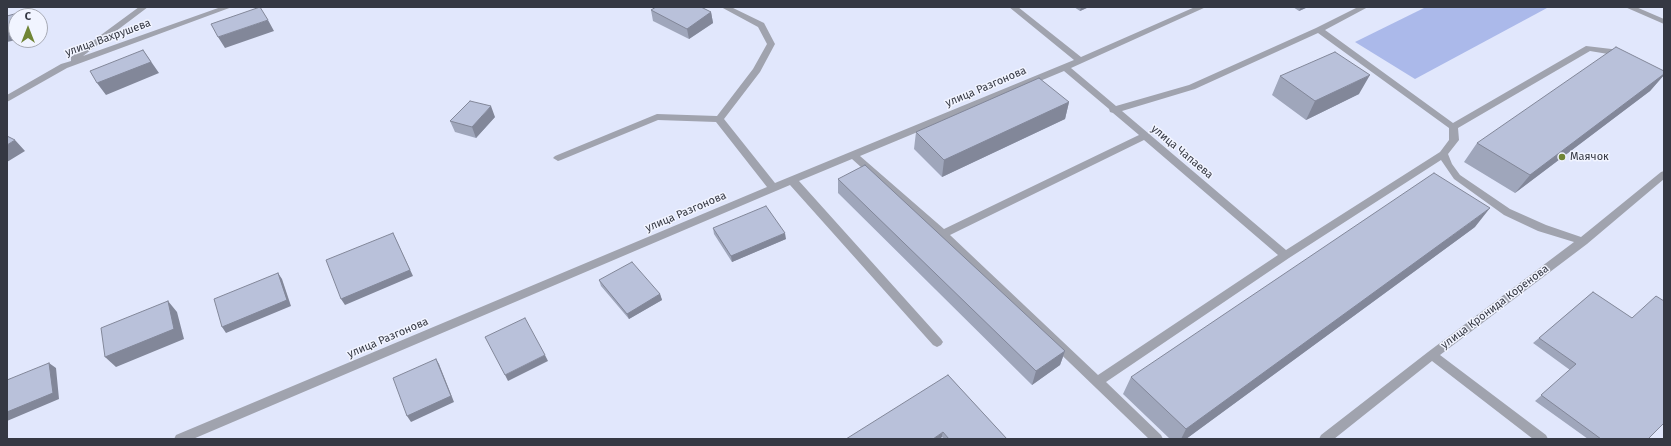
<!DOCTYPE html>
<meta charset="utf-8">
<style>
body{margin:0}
#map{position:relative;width:1671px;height:446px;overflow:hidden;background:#e1e7fc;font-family:"Fira Sans",sans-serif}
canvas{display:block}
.frame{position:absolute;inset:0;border:8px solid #353843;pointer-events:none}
.north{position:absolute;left:8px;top:8px;width:40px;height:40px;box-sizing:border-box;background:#f1f4ff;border:1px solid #a6a9b4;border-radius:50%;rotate:0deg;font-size:11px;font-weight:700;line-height:16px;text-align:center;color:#353843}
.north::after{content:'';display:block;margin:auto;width:14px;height:18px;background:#708536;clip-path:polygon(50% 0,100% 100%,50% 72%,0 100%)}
</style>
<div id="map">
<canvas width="1671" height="446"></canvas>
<div class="frame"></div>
<div class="north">С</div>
</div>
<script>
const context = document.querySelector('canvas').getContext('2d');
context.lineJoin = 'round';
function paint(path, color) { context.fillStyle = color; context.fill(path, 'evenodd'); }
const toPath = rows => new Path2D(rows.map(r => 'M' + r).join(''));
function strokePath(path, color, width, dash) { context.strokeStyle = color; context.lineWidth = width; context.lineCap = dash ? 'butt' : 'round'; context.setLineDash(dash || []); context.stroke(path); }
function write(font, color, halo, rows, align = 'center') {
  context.font = font + ' "Fira Sans",sans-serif'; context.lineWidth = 3; context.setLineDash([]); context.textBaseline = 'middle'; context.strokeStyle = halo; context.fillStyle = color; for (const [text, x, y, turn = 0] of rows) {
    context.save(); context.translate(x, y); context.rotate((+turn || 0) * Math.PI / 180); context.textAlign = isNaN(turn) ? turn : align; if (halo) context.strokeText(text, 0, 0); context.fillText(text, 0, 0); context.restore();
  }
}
paint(toPath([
 [1426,7,1545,7,1547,8,1415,79,1355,42]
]), '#abb9ea');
paint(toPath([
 [139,7,148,7,83,56,221,7,232,7,67,68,7,102,7,95,61,64,71,61,71,57,139,7],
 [721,7,731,7,764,23,775,44,760,72,724,119,775,183,1074,60,1009,7,1018,7,1081,57,1195,7,1206,7,1071,68,1116,106,1189,85,1316,28,1358,7,1368,7,1325,30,1453,123,1586,46,1620,50,1626,53,1626,57,1590,51,1458,128,1459,140,1448,154,1452,164,1460,175,1510,209,1546,225,1581,237,1661,172,1664,171,1664,179,1587,244,1440,355,1546,435,1548,439,1533,439,1432,361,1334,439,1319,439,1321,435,1428,352,1574,242,1538,231,1504,215,1454,179,1441,160,1289,258,1106,382,1161,435,1163,439,1149,439,939,237,852,159,799,181,941,339,943,342,941,345,937,347,933,345,790,185,193,439,174,439,176,435,767,187,716,122,658,120,561,160,558,161,553,158,555,156,657,114,717,116,753,69,767,44,758,27,721,7],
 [1318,33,1449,128,1449,140,1440,152,1286,250,1122,111,1195,89,1318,33],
 [1064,71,1109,109,1110,112,1113,113,1139,135,944,229,860,156,1064,71],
 [1144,140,1278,255,1098,375,950,235,1144,140],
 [1625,7,1636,7,1664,19,1664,24,1625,7]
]), '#a0a3ae');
paint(toPath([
 [1074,7,1089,7,1080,11],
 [1293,7,1308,7,1299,11],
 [651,10,711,12,713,23,689,39,653,21],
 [1664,71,1664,75,1650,91,1515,193,1464,162,1477,143],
 [1280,76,1359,94,1306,120,1272,95],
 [1069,102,1065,119,942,177,914,149,916,132],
 [495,117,476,138,455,132,450,121],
 [838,179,1065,351,1060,365,1032,385,838,193],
 [1475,227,1186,439,1170,439,1123,394,1131,377],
 [713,228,786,239,732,262,714,234],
 [599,280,660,294,662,300,629,319,601,286],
 [1593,292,1648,439,1588,439,1535,401,1570,370,1533,343,1539,338],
 [948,375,1007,439,944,439,942,437]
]), '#9fa6bb');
paint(toPath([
 [1081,7,1089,7,1080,11],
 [1301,7,1308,7,1299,11],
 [711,12,713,23,689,39,687,29],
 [268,20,274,31,225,48,218,37],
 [16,26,16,40,7,42,7,29],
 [143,50,159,73,106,95,97,83],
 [1664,74,1664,75,1650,91,1515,193,1530,175],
 [1370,75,1359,94,1306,120,1315,101],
 [1069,102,1065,119,942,177,944,160],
 [491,106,495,117,476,138,472,127],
 [15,140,25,151,7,162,7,145],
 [1490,208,1475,227,1186,439,1181,439,1186,429],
 [393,233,413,276,345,305,341,299],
 [785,233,786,239,732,262,731,256],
 [278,273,282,279,291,306,226,333,222,327],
 [660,294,662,300,629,319,627,314],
 [168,301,177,312,184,339,116,367,105,357],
 [1065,351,1060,365,1032,385,1036,371],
 [545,355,548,361,508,381,505,375],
 [436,359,439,364,454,402,411,422,407,416],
 [49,363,56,368,59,399,7,421,7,412],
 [943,432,942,437,940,439,933,439]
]), '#828799');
const building = toPath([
 [260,7,268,20,218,37,211,24,260,7],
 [656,7,701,7,711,12,687,29,651,10,656,7],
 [18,13,18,16,16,16,16,26,7,29,7,16,18,13],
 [1616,47,1664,71,1664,74,1530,175,1477,143,1616,47],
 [143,50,151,62,97,83,90,71,143,50],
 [1335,52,1370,75,1315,101,1280,76,1335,52],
 [1039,78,1069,102,944,160,916,132,1039,78],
 [470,101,491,106,472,127,450,121,470,101],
 [7,136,15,140,7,145,7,136],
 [865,165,1065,351,1036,371,838,179,865,165],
 [1434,173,1490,208,1186,429,1131,377,1434,173],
 [766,206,785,233,731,256,713,228,766,206],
 [393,233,410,270,341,299,326,260,393,233],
 [632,262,660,294,627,314,599,280,632,262],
 [278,273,287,300,222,327,214,299,278,273],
 [1593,292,1632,318,1656,296,1664,301,1664,423,1648,439,1601,439,1541,395,1576,364,1539,338,1593,292],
 [168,301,174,329,105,357,101,328,168,301],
 [525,318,545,355,505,375,485,337,525,318],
 [436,359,451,396,407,416,393,378,436,359],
 [49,363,53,393,7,412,7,380,49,363],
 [948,375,1007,439,949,439,943,432,933,439,846,439,948,375]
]);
paint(building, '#b9c1da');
strokePath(building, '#828799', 1);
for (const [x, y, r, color] of [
 [1562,157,4,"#708536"]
]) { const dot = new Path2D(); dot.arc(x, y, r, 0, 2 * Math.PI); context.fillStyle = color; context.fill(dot); strokePath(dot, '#f1f4ff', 1.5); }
write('11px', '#353843', '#f1f4ff', [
 ["улица Вахрушева",108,38,-20],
 ["улица Разгонова",986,87,-23],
 ["улица Чапаева",1182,152,40],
 ["улица Разгонова",686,212,-23],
 ["улица Кронида Коренова",1495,307,-37],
 ["улица Разгонова",388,338,-23]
]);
write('11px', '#353843', '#f1f4ff', [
 ["Маячок",1570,157]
], 'left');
</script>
